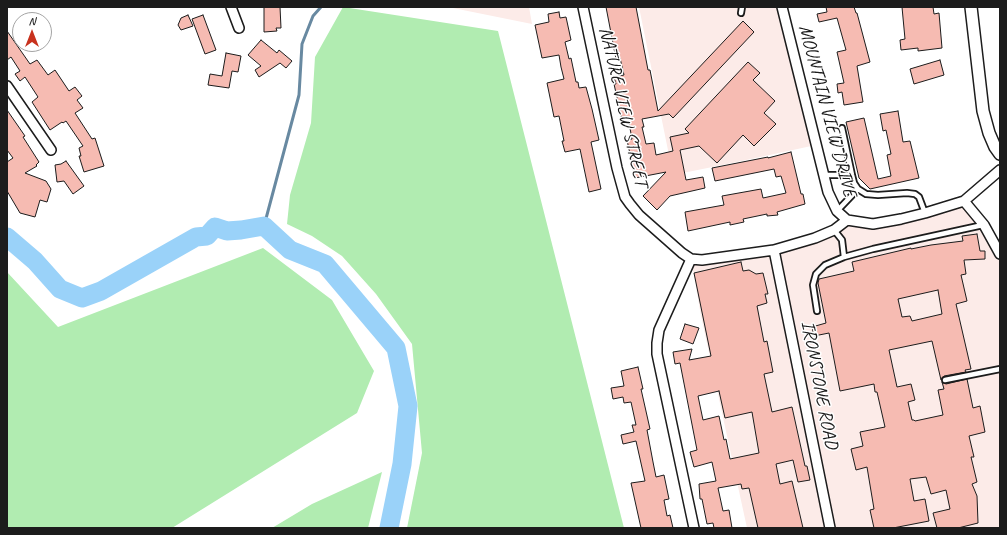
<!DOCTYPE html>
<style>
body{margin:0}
#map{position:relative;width:1007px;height:535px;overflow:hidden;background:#fff;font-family:Caveat,sans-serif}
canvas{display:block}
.frame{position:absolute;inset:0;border:8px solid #1c1c1c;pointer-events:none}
.north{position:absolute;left:12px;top:12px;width:40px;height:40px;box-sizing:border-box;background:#fff;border:1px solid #a4a4a4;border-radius:50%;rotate:0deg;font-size:11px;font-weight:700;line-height:16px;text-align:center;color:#1c1c1c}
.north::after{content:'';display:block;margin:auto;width:14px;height:18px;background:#c8321e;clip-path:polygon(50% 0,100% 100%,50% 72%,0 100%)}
</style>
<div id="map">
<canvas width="1007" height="535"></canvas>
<div class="frame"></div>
<div class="north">N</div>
</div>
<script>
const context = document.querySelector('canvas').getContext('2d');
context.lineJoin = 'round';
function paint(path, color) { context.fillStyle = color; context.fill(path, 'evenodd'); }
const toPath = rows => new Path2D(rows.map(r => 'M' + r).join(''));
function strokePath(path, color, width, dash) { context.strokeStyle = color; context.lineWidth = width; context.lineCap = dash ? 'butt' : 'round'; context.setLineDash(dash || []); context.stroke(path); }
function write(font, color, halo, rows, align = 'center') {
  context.font = font + ' Caveat,sans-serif'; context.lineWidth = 3; context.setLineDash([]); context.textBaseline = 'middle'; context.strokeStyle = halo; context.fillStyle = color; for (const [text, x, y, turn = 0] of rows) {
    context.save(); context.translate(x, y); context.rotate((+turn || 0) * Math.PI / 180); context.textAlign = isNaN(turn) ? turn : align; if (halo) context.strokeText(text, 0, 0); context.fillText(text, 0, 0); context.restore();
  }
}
paint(toPath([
 [448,7,529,7,532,24],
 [639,7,782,7,816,145,737,162,673,175],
 [964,201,1000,250,1000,528,747,528,701,316,691,259,814,239,847,220,872,223]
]), '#fcebe8');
paint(toPath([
 [343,7,498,31,624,528,407,528,422,453,412,344,376,294,342,256,312,236,287,224,290,195,311,123,315,57],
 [263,248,332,300,374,371,357,413,172,528,7,528,7,272,58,327],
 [382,472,368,528,272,528,312,504]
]), '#b1ecb1');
strokePath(toPath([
 [264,226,299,95,302,44,313,16,321,7]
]), '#6889a1', 3);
strokePath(toPath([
 [7,237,35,261,60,289,82,298,101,291,196,237,207,236,215,227,227,231,241,230,264,226,290,250,325,264,396,348,408,406,402,464,389,528]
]), '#9ad2f9', 19);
const building = toPath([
 [264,7,280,7,281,28,276,28,277,31,264,32,264,7],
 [606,7,636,7,648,70,650,70,658,111,743,21,754,32,673,118,669,114,642,119,644,127,642,127,646,144,654,143,656,155,673,151,670,137,689,133,685,129,748,62,760,73,753,80,775,101,764,113,776,124,754,146,743,135,717,163,699,146,680,150,686,180,703,177,705,188,670,196,657,210,643,196,666,172,635,178,627,140,632,139,629,123,623,125,614,84,616,84,614,77,624,75,620,58,616,59,606,7],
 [826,7,854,7,856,13,857,13,870,62,857,66,863,102,844,105,842,92,838,93,837,84,844,83,837,52,846,50,837,18,819,22,817,14,827,12,826,7],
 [902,7,933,7,934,14,939,13,942,48,918,51,918,48,901,50,900,40,905,39,902,7],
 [559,12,560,18,566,17,571,40,565,42,569,59,571,58,576,82,578,82,579,88,586,87,592,109,599,140,591,142,601,189,589,192,580,149,565,152,562,141,564,141,559,116,554,117,547,83,564,79,561,67,559,55,542,58,535,25,549,22,548,14,559,12],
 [188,15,193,26,181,30,178,25,181,18,188,15],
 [203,15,216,50,205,54,192,19,203,15],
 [7,31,30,64,37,60,48,75,55,70,69,91,75,87,82,96,77,100,83,108,75,113,92,139,95,138,104,166,84,172,79,156,81,156,79,148,83,146,66,121,63,123,62,122,50,130,32,102,38,97,25,77,20,81,15,74,20,71,11,57,7,60,7,31],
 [261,40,277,53,279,50,292,61,286,68,280,63,259,77,255,70,261,66,248,55,261,40],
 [226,53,241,56,238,72,232,71,229,88,208,85,210,74,222,76,226,53],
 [940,60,944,75,914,84,910,69,940,60],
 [7,110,25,136,23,137,39,162,36,165,37,166,25,173,46,181,51,189,47,202,40,200,35,217,20,213,7,191,7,162,13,158,7,150,7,110],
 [898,111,903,142,910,141,919,178,870,189,859,178,846,122,864,118,878,179,891,176,887,155,891,154,886,130,883,131,880,114,898,111],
 [791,152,801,194,803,194,805,204,777,212,778,215,767,216,767,214,743,219,744,222,730,225,730,222,688,231,685,212,724,205,722,196,761,189,763,198,786,193,781,176,776,177,774,169,715,181,712,168,768,157,768,158,791,152],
 [66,161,84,186,73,194,64,181,57,182,55,165,61,164,66,161],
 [977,234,980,251,985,251,985,259,964,260,966,274,961,275,967,301,956,304,971,369,965,370,966,372,944,376,941,380,932,341,889,350,897,387,911,384,915,400,908,402,912,420,914,420,915,421,943,415,938,390,944,389,942,382,946,384,967,379,973,408,980,406,985,432,969,436,974,457,971,457,977,482,972,484,977,496,978,523,958,528,937,528,933,513,950,509,946,490,931,494,926,477,910,479,914,501,925,499,929,521,893,528,874,528,870,510,874,509,867,467,856,470,851,449,863,446,860,432,885,427,877,392,875,392,874,384,840,391,829,333,814,336,812,327,826,323,818,283,819,279,854,271,852,262,911,248,911,249,931,245,963,241,962,236,977,234],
 [938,290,942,314,912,321,910,316,902,317,898,299,938,290],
 [741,262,743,271,749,270,756,274,763,273,768,294,765,294,767,303,757,306,764,342,767,341,773,372,764,374,772,412,792,407,805,466,807,466,810,480,798,482,793,460,776,464,780,484,792,481,803,528,758,528,749,488,742,489,741,484,718,488,723,511,729,510,732,528,714,528,713,523,707,524,702,499,700,499,699,484,716,481,712,462,694,467,690,452,697,450,680,363,675,364,673,352,692,349,689,360,711,356,694,273,741,262],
 [719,391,725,418,752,412,759,453,730,459,726,439,724,440,719,416,703,420,698,396,719,391],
 [685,324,699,328,693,344,680,339,685,324],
 [638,367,643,389,641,389,650,429,647,430,653,462,656,477,664,475,669,499,664,500,667,516,670,515,673,528,641,528,631,483,645,481,636,441,623,444,621,435,634,432,632,425,636,425,631,402,624,403,623,397,613,399,611,388,624,386,621,371,638,367]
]);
paint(building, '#f6bbb2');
strokePath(building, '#1c1c1c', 1);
const service = toPath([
 [741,13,742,7],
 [842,128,852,175,854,183,858,189,866,194,878,195,907,193,915,194,919,197,925,213],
 [823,175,852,175],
 [837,211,858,189],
 [834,230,842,240,844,257,873,249,983,225],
 [817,311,813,285,816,274,825,265,844,257],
 [945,380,1000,369]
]);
const minor = toPath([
 [231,7,239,28],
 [583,7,617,168,625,197,630,204,639,215,682,253,691,259,702,260,774,250,815,238,834,230,847,220,873,224,901,219,925,213,964,201,1000,170],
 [782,7,828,192,837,211,847,220],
 [7,86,51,150],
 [964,201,984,225,1000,254],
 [774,250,830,528],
 [691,259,659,330,657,343,657,354,694,528]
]);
const tertiary = toPath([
 [971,7,983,111,989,133,995,147,1000,154]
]);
strokePath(service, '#1c1c1c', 8);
strokePath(minor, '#1c1c1c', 12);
strokePath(tertiary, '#1c1c1c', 14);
strokePath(service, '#fff', 4.5);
strokePath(minor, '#fff', 9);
strokePath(tertiary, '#fff', 11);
write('19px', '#1c1c1c', '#fff', [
 ["NATURE VIEW STREET",623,107,77],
 ["MOUNTAIN VIEW DRIVE",827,111,75],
 ["IRONSTONE ROAD",819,385,79]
]);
</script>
